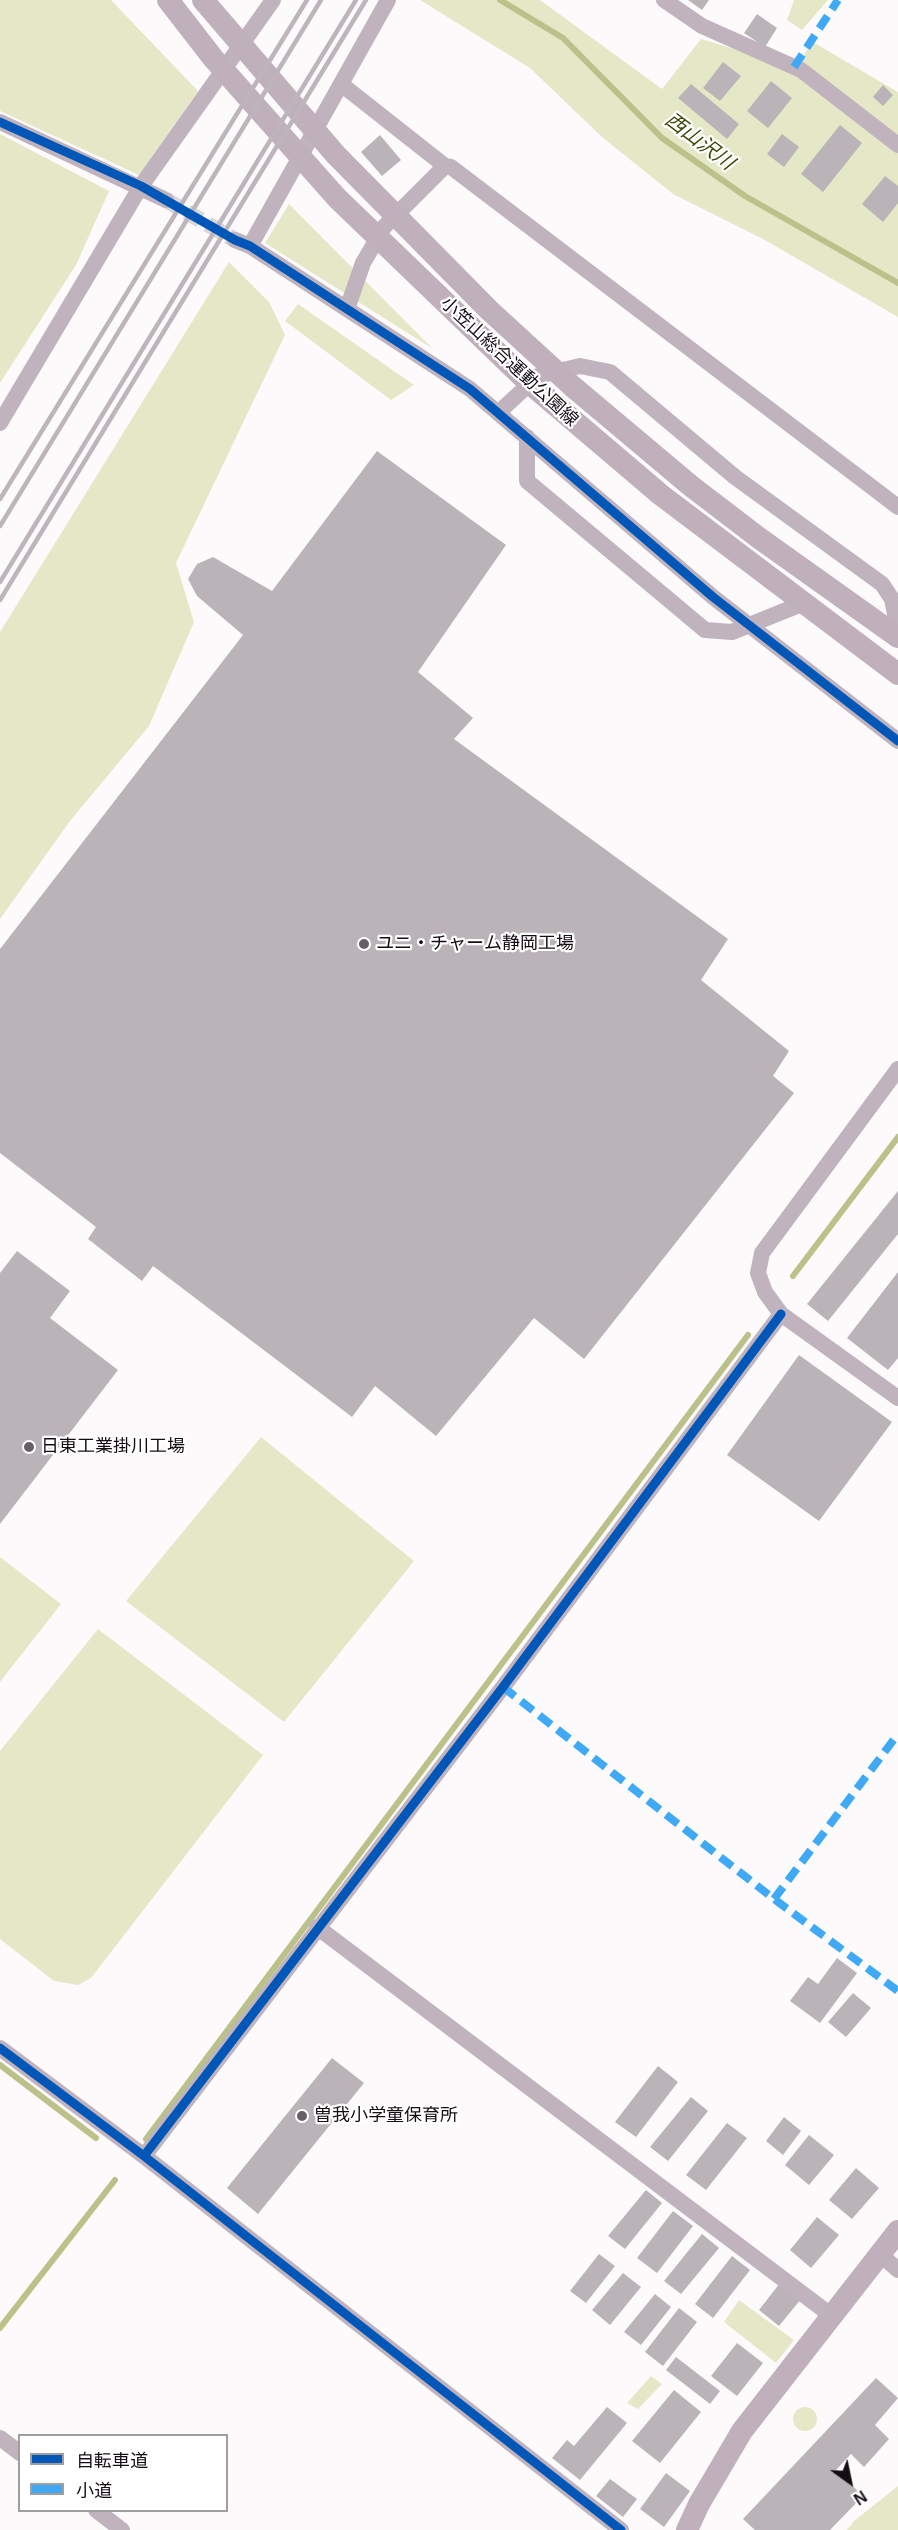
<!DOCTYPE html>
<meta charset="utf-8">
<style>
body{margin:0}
#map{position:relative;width:898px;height:2530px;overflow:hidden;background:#fdfafc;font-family:Helvetica,"Noto Sans JP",sans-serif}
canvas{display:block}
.legend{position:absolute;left:18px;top:2434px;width:210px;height:78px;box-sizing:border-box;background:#fff;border:2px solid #a19ea1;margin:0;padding:8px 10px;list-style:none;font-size:18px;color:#150d14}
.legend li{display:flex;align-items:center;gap:12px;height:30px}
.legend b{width:30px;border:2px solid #a19ea1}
.north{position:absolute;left:820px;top:2452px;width:60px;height:60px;-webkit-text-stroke:4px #fff;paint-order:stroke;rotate:147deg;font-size:16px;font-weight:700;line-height:24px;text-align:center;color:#150d14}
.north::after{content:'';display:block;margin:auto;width:21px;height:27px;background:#150d14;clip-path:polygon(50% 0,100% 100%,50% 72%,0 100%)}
</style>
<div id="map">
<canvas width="898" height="2530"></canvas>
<ul class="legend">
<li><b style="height:8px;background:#0057b8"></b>自転車道</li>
<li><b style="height:8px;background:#3fa9f5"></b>小道</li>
</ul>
<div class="north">N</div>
</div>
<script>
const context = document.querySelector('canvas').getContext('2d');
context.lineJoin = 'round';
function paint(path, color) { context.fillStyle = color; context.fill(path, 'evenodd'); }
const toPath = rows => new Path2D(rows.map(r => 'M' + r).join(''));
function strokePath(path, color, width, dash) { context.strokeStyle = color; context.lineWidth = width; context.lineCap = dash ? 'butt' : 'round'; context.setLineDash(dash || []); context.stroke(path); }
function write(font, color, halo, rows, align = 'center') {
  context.font = font + ' Helvetica,"Noto Sans JP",sans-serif'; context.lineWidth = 4.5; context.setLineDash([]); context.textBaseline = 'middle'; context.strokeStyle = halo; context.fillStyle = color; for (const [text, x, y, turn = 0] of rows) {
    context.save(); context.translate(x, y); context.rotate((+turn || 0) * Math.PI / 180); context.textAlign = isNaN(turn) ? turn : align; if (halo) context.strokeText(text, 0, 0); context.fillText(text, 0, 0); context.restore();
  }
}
paint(toPath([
 [0,0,111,0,198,91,139,175,0,111],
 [420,0,540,0,662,89,701,39,794,67,898,147,898,317,763,239,673,194,602,137,530,68],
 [794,0,828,0,802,30,787,20],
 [811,41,898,92,898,144,798,68],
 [0,134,109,191,76,265,0,383],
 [289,204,433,349,265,243],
 [229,262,269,302,285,335,176,563,194,622,149,726,70,821,0,919,0,632],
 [298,304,414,385,391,400,285,321],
 [261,1437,414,1561,284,1722,126,1601],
 [0,1557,61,1604,0,1682],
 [98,1629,263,1755,91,1978,78,1985,54,1981,0,1939,0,1751],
 [739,2300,794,2340,776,2363,724,2322],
 [651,2376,662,2384,638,2409,627,2403],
 '793 2419a12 12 0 1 1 24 0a12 12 0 1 1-24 0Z',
 [898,2486,898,2530,847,2530,854,2521]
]), '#e4e8c7');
strokePath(toPath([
 [500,0,563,38,662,138,745,196,898,283],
 [793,1276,898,1137],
 [0,2065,96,2138],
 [146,2139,748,1335],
 [0,2328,115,2180]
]), '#bac189', 6);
paint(toPath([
 [688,0,709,0,702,10],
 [757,14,777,28,765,47,744,33],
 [723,62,741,76,720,101,703,88],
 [771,81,792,98,768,128,747,111],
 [691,84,739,124,727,139,678,98],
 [883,85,893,95,883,106,873,97],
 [840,125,862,143,823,192,801,174],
 [782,134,799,147,784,167,767,154],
 [380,135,401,160,382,176,361,152],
 [885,176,898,186,898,203,883,222,862,204],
 [377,451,506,545,418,672,473,718,454,739,728,939,701,980,789,1051,773,1076,794,1093,584,1359,534,1318,436,1436,375,1386,352,1417,153,1266,142,1281,88,1239,96,1227,0,1153,0,949,243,635,197,596,188,579,197,564,213,557,272,591],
 [898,1191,898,1234,828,1321,807,1304],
 [17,1251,70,1291,50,1318,118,1370,0,1524,0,1273],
 [898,1272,898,1358,888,1370,847,1338],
 [799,1355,892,1422,819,1521,727,1455],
 [837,1958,857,1973,820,2023,790,2001,808,1977,818,1984],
 [853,1993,871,2008,846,2037,828,2022],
 [332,2058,364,2083,258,2214,227,2188],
 [658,2066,678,2082,636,2137,615,2122],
 [691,2097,708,2111,668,2161,650,2147],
 [784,2117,801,2131,783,2155,766,2141],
 [727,2123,747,2138,706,2190,686,2175],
 [809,2135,834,2155,809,2185,785,2165],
 [856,2168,879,2188,852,2219,829,2200],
 [646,2190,662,2203,625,2249,608,2236],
 [673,2211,693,2226,657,2273,637,2258],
 [817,2217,839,2235,811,2268,790,2250],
 [702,2234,719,2248,681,2294,664,2281],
 [599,2254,615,2266,586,2303,570,2291],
 [732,2256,750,2270,713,2318,695,2304],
 [623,2273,641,2287,610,2325,592,2310],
 [780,2283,801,2299,779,2326,759,2310],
 [655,2294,671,2307,641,2345,624,2332],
 [679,2308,697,2322,663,2366,645,2352],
 [737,2343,763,2363,737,2396,711,2376],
 [676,2357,720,2391,710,2404,666,2370],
 [876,2378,898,2398,875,2425,889,2439,864,2467,851,2454,836,2470,863,2496,830,2530,755,2530,743,2519],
 [674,2390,701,2412,660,2463,632,2441],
 [607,2407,627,2423,580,2480,552,2458,567,2440,574,2446],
 [666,2473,690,2491,664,2527,640,2509],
 [610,2479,637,2499,623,2517,596,2496]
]), '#bab4b8');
strokePath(toPath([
 [166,200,235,240]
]), '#dad6d9', 16, [16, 8]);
strokePath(toPath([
 [664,0,702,26,801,70,898,145],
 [341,84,445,166,451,167,898,507],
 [0,122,166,200],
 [235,240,250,246,470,389,713,597,898,741],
 [250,246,388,0],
 [347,309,363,263,384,227,445,166],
 [498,413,538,376,580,366,610,372,735,477,882,584,892,599,898,630],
 [0,423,141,186,273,0],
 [527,437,527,481,705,630,732,632,804,603],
 [898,1069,762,1253,758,1273,765,1292,781,1314,898,1398],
 [317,1927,832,2316],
 [0,2048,144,2156,621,2530],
 [144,2156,503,1687,781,1314],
 [880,2254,898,2270],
 [0,2438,20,2453],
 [96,2510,122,2530]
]), '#c0b3be', 16);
strokePath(toPath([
 [168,0,213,58,337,198,527,381,661,495,898,674],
 [203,0,336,155,489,310,572,386,691,486,759,538,898,637],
 [687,2530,699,2504,742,2431,898,2231]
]), '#bfb0bc', 22);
strokePath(toPath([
 [0,499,307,0],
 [0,526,321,0],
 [0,582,356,0],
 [0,600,366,0]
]), '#bdb5bb', 4.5);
strokePath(toPath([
 [794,67,838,0],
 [503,1687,774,1899,898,1991],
 [774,1899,898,1734]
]), '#3fa9f5', 8, [15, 8]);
strokePath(toPath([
 [0,122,141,186,235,240,250,246,470,389,713,597,898,741],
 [0,2048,144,2156,621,2530],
 [144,2156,503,1687,781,1314]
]), '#0057b8', 9);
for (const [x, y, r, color] of [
 [364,944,6,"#666065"],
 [29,1447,6,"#666065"],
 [302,2116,6,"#666065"]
]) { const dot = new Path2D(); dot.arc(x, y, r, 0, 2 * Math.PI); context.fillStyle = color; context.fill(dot); strokePath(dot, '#fff', 2); }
write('18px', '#150d14', '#fff', [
 ["小笠山総合運動公園線",509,362,43]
]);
write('18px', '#150d14', '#fff', [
 ["ユニ・チャーム静岡工場",376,944],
 ["日東工業掛川工場",41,1447],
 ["曽我小学童保育所",314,2116]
], 'left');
write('italic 20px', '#414808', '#fff', [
 ["西山沢川",699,142,37]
]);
</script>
